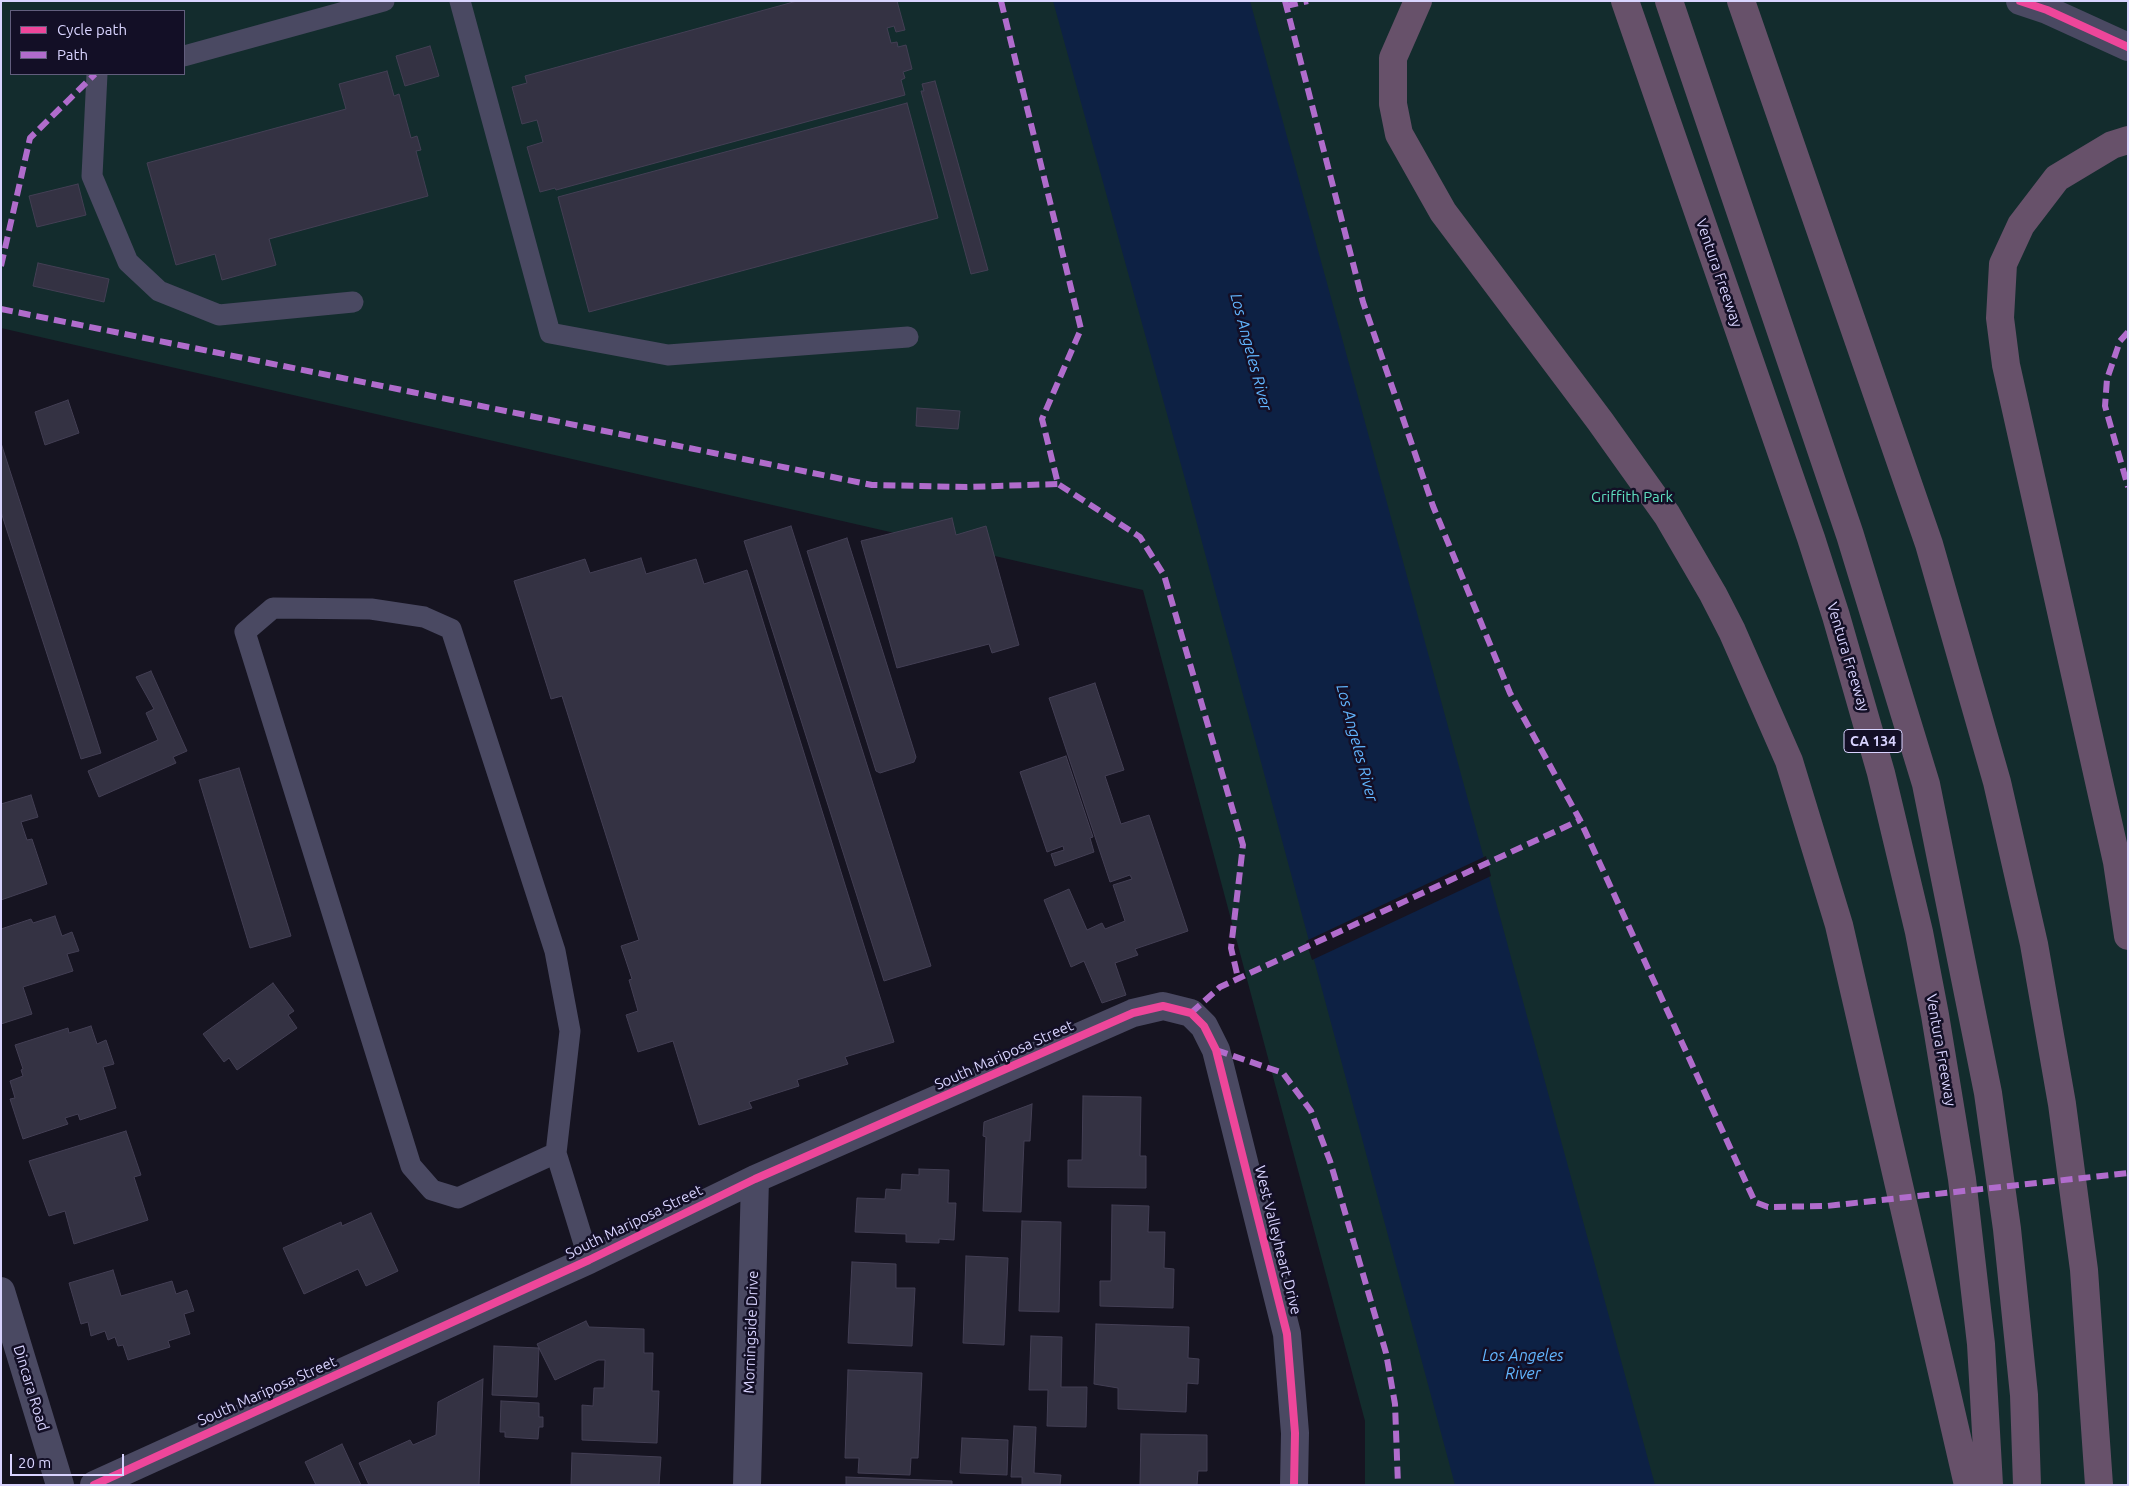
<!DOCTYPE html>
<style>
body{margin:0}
#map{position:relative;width:2129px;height:1486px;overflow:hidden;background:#161421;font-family:Ubuntu,sans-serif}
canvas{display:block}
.frame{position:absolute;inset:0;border:2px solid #d9d4ff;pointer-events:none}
.legend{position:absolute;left:10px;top:10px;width:175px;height:65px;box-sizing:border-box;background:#130f26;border:1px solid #625e7d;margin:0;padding:6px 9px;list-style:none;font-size:15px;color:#d9d4ff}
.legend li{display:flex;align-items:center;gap:10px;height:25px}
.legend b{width:25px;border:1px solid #625e7d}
.scale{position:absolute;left:10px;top:1454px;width:114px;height:22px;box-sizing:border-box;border:2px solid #d9d4ff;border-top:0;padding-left:6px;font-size:15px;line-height:18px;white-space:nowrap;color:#d9d4ff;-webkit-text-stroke:4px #130f26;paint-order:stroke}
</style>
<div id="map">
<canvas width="2129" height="1486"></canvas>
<div class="frame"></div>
<ul class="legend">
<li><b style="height:6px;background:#ed469a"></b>Cycle path</li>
<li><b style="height:6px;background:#b06ccc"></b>Path</li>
</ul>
<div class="scale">20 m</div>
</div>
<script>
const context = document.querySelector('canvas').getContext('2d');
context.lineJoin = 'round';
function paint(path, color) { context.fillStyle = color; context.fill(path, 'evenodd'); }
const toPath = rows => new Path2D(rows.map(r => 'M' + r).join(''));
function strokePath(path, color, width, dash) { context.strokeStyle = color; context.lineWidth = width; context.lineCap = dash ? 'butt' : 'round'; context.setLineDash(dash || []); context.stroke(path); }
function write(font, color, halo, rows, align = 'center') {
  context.font = font + ' Ubuntu,sans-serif'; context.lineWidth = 5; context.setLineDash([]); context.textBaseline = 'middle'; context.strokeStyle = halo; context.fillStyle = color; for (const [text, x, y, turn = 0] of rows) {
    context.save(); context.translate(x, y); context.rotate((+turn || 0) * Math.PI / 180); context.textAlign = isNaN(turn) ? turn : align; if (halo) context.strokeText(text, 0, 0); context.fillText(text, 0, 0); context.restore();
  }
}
paint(toPath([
 [1,1,2128,1,2128,1485,1365,1485,1365,1421,1143,590,1,328],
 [11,11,184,11,184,74,11,74]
]), '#132c2d');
paint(toPath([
 [1053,1,1250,1,1655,1485,1455,1485,1188,490]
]), '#0d2144');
paint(toPath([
 [1486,856,1491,876,1312,960,1306,941]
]), '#161421');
const building = toPath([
 [797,1,897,1,905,30,896,32,894,26,887,28,891,43,897,42,898,47,906,45,912,69,903,72,905,78,901,80,905,95,556,190,555,188,540,192,527,147,543,142,537,120,522,124,512,87,527,83,525,76,797,1],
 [430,46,439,76,405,86,396,56,430,46],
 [387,71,394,96,399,94,411,138,417,136,421,150,416,151,428,196,269,239,276,265,222,280,215,254,176,265,147,163,346,109,339,84,387,71],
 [935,81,988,270,971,274,921,91,924,91,922,84,935,81],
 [907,103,938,218,589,312,558,197,907,103],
 [78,184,86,215,37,227,29,196,78,184],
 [38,263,109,279,104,302,33,286,38,263],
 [68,400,79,433,45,445,35,412,68,400],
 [917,408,960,411,958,429,916,426,917,408],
 [1,443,101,753,81,759,1,512,1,443],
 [952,518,956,535,986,526,1019,645,992,653,989,644,897,668,861,541,952,518],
 [791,526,931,966,884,981,744,541,791,526],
 [847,538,916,757,914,762,880,773,876,771,807,551,847,538],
 [641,558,646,574,696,559,704,584,747,570,894,1042,845,1057,848,1064,797,1080,799,1086,749,1102,752,1108,699,1125,673,1041,638,1052,626,1015,638,1011,629,980,632,979,621,946,639,940,562,696,551,699,514,581,585,559,590,573,641,558],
 [151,671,187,751,173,757,176,763,99,797,88,771,158,740,146,713,154,709,136,677,151,671],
 [1095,683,1124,770,1105,776,1121,824,1149,815,1188,931,1135,949,1138,955,1115,963,1126,995,1102,1003,1084,961,1071,967,1044,900,1069,889,1087,930,1102,923,1105,929,1125,921,1113,885,1132,879,1130,875,1110,882,1049,698,1095,683],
 [1066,756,1093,837,1090,838,1094,852,1055,866,1051,854,1064,850,1063,846,1047,852,1020,772,1066,756],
 [239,768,291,936,250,948,199,780,239,768],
 [31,795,38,817,21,822,27,840,32,839,47,884,1,900,1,804,31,795],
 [55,916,62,936,72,932,79,951,67,954,73,971,23,987,32,1014,1,1024,1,929,31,919,33,923,55,916],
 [273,983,294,1011,288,1015,297,1028,237,1070,229,1058,224,1062,203,1034,273,983],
 [91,1026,97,1044,106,1040,114,1064,103,1067,116,1108,80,1120,78,1114,65,1118,68,1124,23,1139,10,1099,15,1098,10,1081,23,1076,21,1070,23,1069,15,1045,68,1028,69,1033,91,1026],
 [1083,1096,1141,1097,1140,1156,1146,1156,1146,1188,1068,1187,1068,1160,1082,1160,1083,1096],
 [1032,1104,1030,1141,1024,1141,1021,1212,983,1211,986,1137,983,1136,984,1122,1032,1104],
 [126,1131,141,1175,134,1177,148,1220,74,1244,65,1211,49,1216,29,1161,126,1131],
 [919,1169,949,1170,948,1203,956,1203,954,1240,939,1239,939,1243,906,1242,906,1234,855,1232,857,1198,885,1199,886,1189,901,1190,902,1174,919,1175,919,1169],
 [1112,1205,1149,1206,1148,1232,1165,1232,1164,1268,1174,1269,1173,1308,1100,1306,1100,1281,1111,1281,1112,1205],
 [371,1213,398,1271,366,1286,358,1269,304,1294,283,1248,341,1222,342,1226,371,1213],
 [1022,1221,1061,1222,1059,1312,1019,1311,1022,1221],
 [966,1256,1008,1258,1004,1345,963,1343,966,1256],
 [852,1262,896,1264,896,1288,915,1288,912,1346,848,1343,852,1262],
 [113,1270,121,1296,172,1281,176,1294,187,1290,194,1311,184,1314,190,1334,168,1341,170,1347,128,1360,123,1345,118,1346,115,1337,108,1340,105,1331,91,1336,88,1322,81,1324,69,1283,113,1270],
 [586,1321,589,1327,644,1329,644,1353,653,1353,652,1391,659,1391,657,1443,582,1440,582,1405,593,1406,594,1388,604,1388,605,1360,598,1360,555,1380,537,1344,586,1321],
 [1096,1324,1189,1327,1188,1358,1199,1359,1198,1384,1187,1383,1186,1412,1118,1409,1118,1388,1094,1384,1096,1324],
 [1031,1336,1062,1337,1061,1387,1087,1387,1086,1427,1047,1426,1048,1390,1029,1390,1031,1336],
 [494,1346,539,1348,537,1397,492,1395,494,1346],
 [848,1370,922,1373,918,1458,911,1458,910,1475,858,1473,859,1458,845,1458,848,1370],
 [483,1379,479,1485,369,1485,359,1463,410,1440,413,1445,436,1435,438,1402,483,1379],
 [501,1401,539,1403,539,1417,543,1417,543,1427,539,1427,538,1439,505,1437,505,1432,500,1432,501,1401],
 [1014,1426,1036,1427,1034,1473,1061,1475,1060,1485,1022,1485,1022,1477,1011,1477,1014,1426],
 [1141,1434,1207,1435,1207,1471,1198,1471,1197,1485,1140,1485,1141,1434],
 [962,1438,1008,1440,1007,1475,960,1473,962,1438],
 [342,1444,361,1485,316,1485,305,1462,342,1444],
 [572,1453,661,1457,659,1485,571,1485,572,1453],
 [846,1477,952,1481,952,1485,846,1485,846,1477]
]);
paint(building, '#343243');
strokePath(building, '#433f54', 1);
strokePath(toPath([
 [460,1,550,333,668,355,908,337],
 [184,56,384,1],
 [97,74,92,176,128,262,159,291,219,315,353,302],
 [556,1153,458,1198,432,1190,411,1166,245,632,273,608,371,609,424,617,451,629,555,951,570,1031,556,1153,589,1260]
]), '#4a4962', 21);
strokePath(toPath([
 [1,1291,60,1485],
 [94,1485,589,1260,755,1179,1133,1013,1163,1006,1191,1013,1204,1026,1216,1050,1287,1334,1295,1433,1294,1485],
 [747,1485,755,1179]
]), '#4a4962', 28);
strokePath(toPath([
 [2020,1,2047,10,2128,47]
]), '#4a4962', 28);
strokePath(toPath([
 [1418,1,1393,58,1393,104,1399,134,1443,212,1600,421,1667,515,1713,594,1732,631,1789,761,1839,925,1968,1485],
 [1625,1,1811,538,1836,616,1881,773,1919,932,1935,1015,1962,1179,1981,1344,1989,1485],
 [1669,1,1850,535,1926,784,1988,1093,2007,1229,2024,1395,2027,1485],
 [1741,1,1929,544,1997,782,2034,944,2062,1104,2084,1270,2099,1485],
 [2128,140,2112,145,2057,178,2021,225,2003,264,2000,318,2006,365,2117,862,2128,936]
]), '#67516a', 28);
strokePath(toPath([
 [1001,1,1081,329,1042,419,1058,484,1140,537,1164,575,1243,845,1231,948,1238,978],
 [1285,1,1363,302,1433,506,1510,693,1580,820,1755,1202,1768,1207,1827,1206,2128,1173],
 [1286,6,1308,1],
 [1,266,30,138,95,74],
 [1,309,872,485,967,487,1058,484],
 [2128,332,2120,341,2107,379,2105,406,2128,487],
 [1191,1013,1220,987,1580,820],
 [1216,1050,1283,1073,1311,1111,1330,1161,1386,1353,1395,1404,1398,1485]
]), '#b06ccc', 6, [12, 6]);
strokePath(toPath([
 [2020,1,2047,10,2128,47],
 [94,1485,589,1260,755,1179,1133,1013,1163,1006,1191,1013,1204,1026,1216,1050,1287,1334,1295,1433,1294,1485]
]), '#ed469a', 8);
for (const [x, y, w] of [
 [1873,741,58]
]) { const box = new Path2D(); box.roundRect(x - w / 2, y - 11.5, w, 23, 4); context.fillStyle = '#130f26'; context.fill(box); strokePath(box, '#d9d4ff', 1); }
write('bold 14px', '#d9d4ff', null, [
 ["CA 134",1873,741]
]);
write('15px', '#d9d4ff', '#130f26', [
 ["Ventura Freeway",1719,273,71],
 ["Ventura Freeway",1848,657,73],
 ["Ventura Freeway",1941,1050,80],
 ["South Mariposa Street",1004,1055,-24],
 ["South Mariposa Street",634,1222,-26],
 ["West Valleyheart Drive",1278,1240,76],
 ["Morningside Drive",751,1332,-88],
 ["Dincara Road",31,1388,73],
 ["South Mariposa Street",267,1391,-24]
]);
write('15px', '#5fe0c0', '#130f26', [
 ["Griffith Park",1632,497]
]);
write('italic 16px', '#62b6ff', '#130f26', [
 ["Los Angeles River",1251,352,75],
 ["Los Angeles River",1357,743,75],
 ["Los Angeles",1523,1356],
 ["River",1523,1374]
]);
</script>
